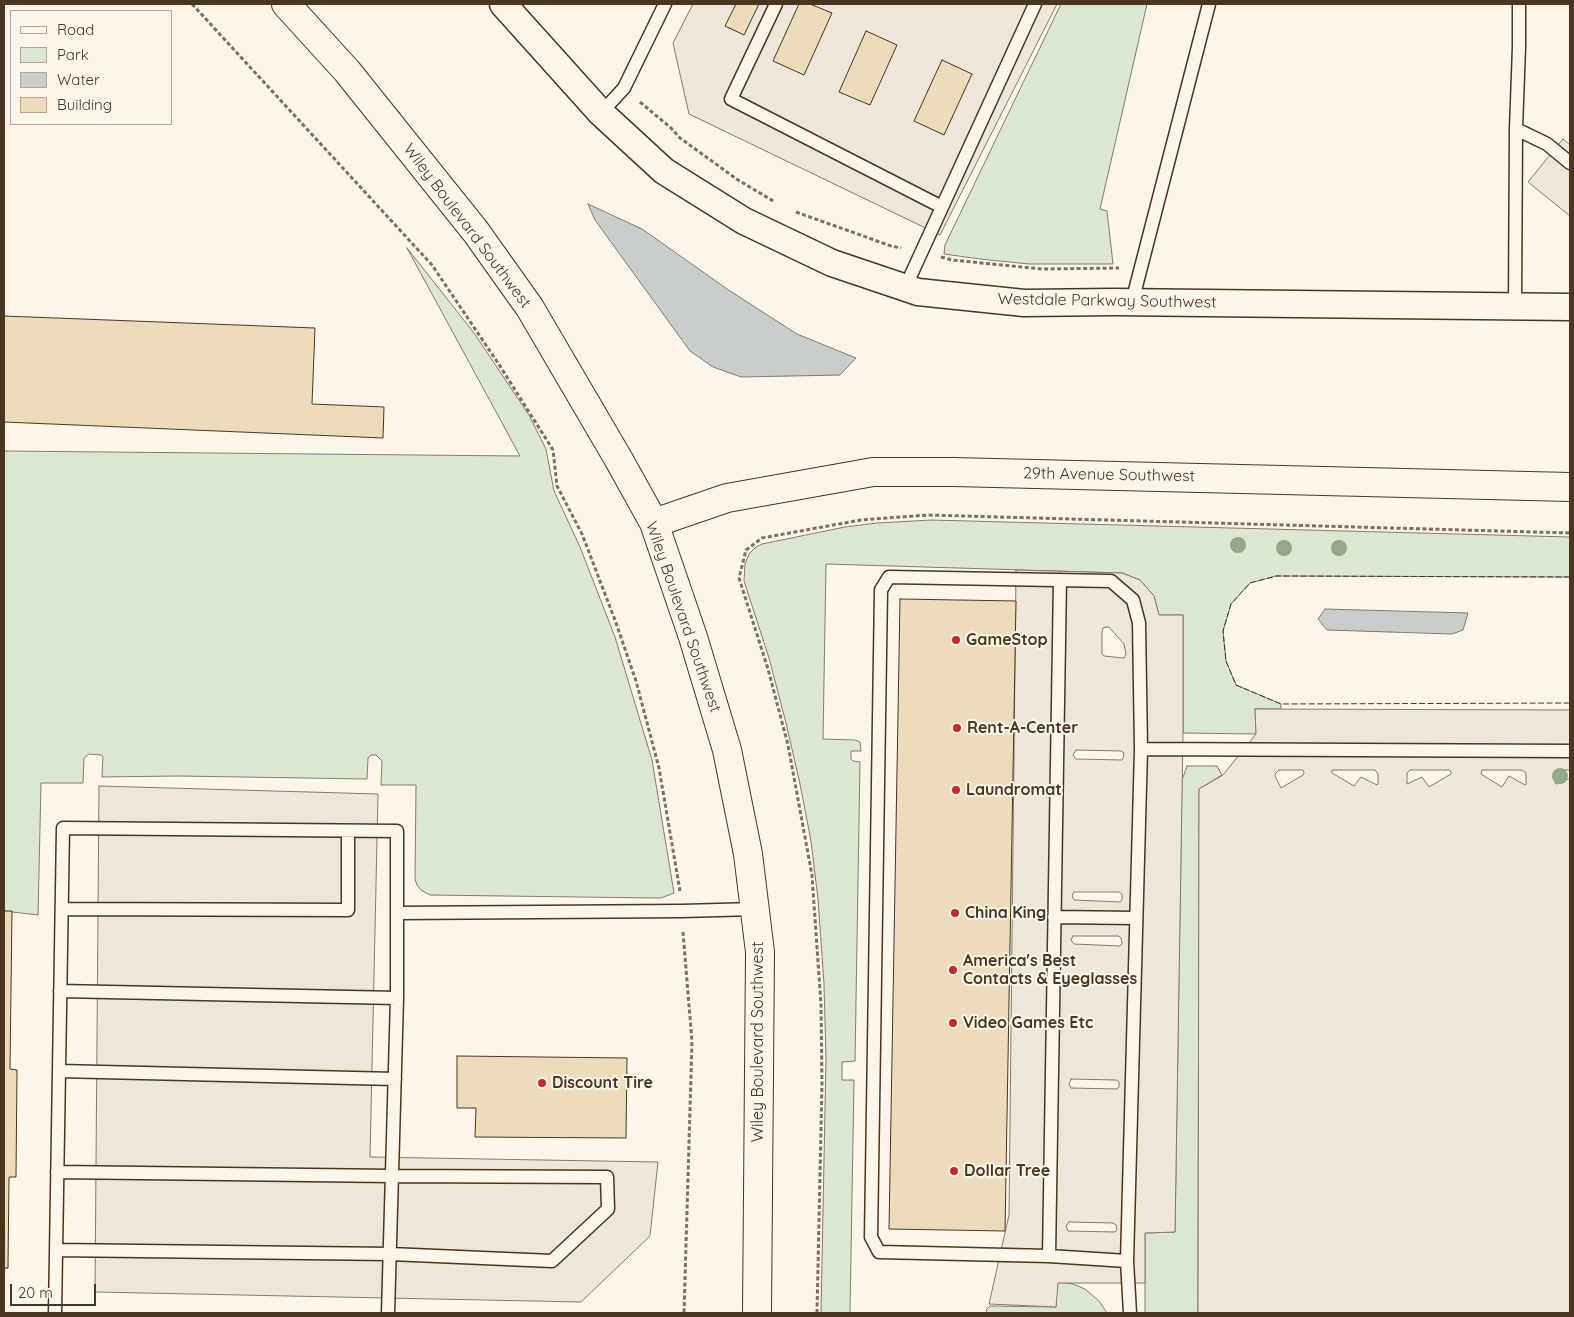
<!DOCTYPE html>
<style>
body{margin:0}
#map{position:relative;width:1574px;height:1317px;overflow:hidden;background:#fbf6e9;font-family:Quicksand,sans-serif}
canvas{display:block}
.frame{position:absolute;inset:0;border:5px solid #4a3520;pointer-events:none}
.legend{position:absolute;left:10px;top:10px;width:162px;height:115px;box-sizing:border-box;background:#fbf6e9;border:1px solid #b4a999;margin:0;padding:6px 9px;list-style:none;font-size:15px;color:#4a3520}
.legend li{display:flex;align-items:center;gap:10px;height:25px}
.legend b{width:25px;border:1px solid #b4a999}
.scale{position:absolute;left:10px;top:1284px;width:86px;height:22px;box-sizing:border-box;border:2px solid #4a3520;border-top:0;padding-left:6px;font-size:15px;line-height:18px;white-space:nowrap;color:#4a3520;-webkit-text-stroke:4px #fbf6e9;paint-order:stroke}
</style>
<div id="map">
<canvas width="1574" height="1317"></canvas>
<div class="frame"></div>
<ul class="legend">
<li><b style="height:6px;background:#fbf6e9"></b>Road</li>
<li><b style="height:14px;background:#dce7d0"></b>Park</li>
<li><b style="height:14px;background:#c9cecd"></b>Water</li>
<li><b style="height:14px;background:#ecdcbc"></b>Building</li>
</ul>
<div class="scale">20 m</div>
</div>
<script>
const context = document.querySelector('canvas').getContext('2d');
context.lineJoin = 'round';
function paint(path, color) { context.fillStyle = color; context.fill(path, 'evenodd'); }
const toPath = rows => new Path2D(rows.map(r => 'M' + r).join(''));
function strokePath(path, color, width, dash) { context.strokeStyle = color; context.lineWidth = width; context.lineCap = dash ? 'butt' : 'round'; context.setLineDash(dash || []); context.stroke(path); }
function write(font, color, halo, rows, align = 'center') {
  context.font = font + ' Quicksand,sans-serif'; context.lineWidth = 4; context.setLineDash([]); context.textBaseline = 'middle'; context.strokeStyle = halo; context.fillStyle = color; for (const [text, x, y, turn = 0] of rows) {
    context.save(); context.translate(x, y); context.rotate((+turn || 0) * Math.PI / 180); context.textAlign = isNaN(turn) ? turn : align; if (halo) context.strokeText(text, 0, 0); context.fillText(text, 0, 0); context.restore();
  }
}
const green = toPath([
 [1061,4,1147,4,1100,209,1107,211,1113,264,1029,264,980,259,944,254,945,245,1061,4],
 [407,248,474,333,529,415,546,449,554,491,580,547,615,637,652,760,674,893,661,898,653,898,430,895,421,890,417,885,415,879,416,785,381,785,382,761,376,755,371,755,368,758,367,779,179,776,102,777,103,757,101,755,89,754,84,758,83,783,41,783,38,915,4,911,4,451,520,456,407,248],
 [931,520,1570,537,1570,577,1276,576,1250,583,1231,604,1223,631,1226,661,1236,685,1281,704,1281,709,1255,709,1256,734,1183,733,1183,615,1159,615,1154,596,1140,580,1122,573,826,564,823,739,855,740,860,742,861,751,851,751,851,759,853,761,860,762,855,1061,842,1062,842,1080,854,1080,850,1313,821,1313,826,1058,824,984,818,899,811,841,800,784,786,723,769,658,744,581,745,564,749,554,756,547,762,544,845,527,877,523,931,520],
 [1187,766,1217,766,1222,775,1199,789,1198,1313,1145,1313,1145,1233,1175,1232,1182,780,1187,766],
 [1060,1282,1073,1284,1085,1289,1099,1301,1107,1313,986,1313,987,1309,990,1306,1056,1307,1057,1284,1060,1282]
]);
paint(green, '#dce7d0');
strokePath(green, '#887966', 1);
const parking = toPath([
 [693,4,1057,4,940,235,689,114,673,43,693,4],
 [1563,139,1570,145,1570,216,1528,182,1563,139],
 [1016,570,1122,573,1140,580,1154,596,1159,615,1183,615,1183,733,1175,1232,1145,1233,1145,1283,1058,1283,1056,1307,989,1304,1009,1215,1016,570],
 [1106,627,1109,627,1124,644,1126,654,1124,658,1104,656,1102,654,1102,632,1103,628,1106,627],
 [1076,750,1121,751,1123,752,1124,756,1122,760,1076,759,1073,755,1076,750],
 [1074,892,1119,892,1122,894,1122,900,1120,902,1074,900,1072,896,1074,892],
 [1073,936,1119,936,1121,938,1122,944,1120,946,1074,944,1071,940,1073,936],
 [1071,1079,1116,1080,1119,1082,1119,1087,1117,1089,1071,1088,1069,1084,1071,1079],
 [1069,1222,1113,1223,1116,1225,1117,1230,1115,1232,1068,1231,1066,1226,1069,1222],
 [1255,709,1570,710,1570,770,1560,770,1554,774,1555,783,1557,784,1570,778,1570,1313,1198,1313,1199,789,1223,775,1256,734,1255,709],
 [1279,770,1303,770,1304,773,1303,775,1281,788,1275,776,1276,773,1279,770],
 [1333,770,1375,770,1378,774,1378,784,1377,785,1361,777,1354,786,1332,773,1331,771,1333,770],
 [1410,770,1450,770,1451,772,1451,774,1429,787,1422,777,1407,784,1407,773,1410,770],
 [1482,770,1522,770,1526,773,1526,784,1525,785,1509,776,1502,787,1481,774,1482,770],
 [99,786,378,794,370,1157,658,1162,650,1236,581,1302,95,1292,99,786]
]);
paint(parking, '#ede7d9');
strokePath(parking, '#887966', 1);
const water = toPath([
 [588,204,642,229,730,291,797,334,856,358,840,375,741,377,713,367,690,351,595,220,588,204],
 [1325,609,1468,613,1463,630,1452,634,1327,630,1318,619,1325,609]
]);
paint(water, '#c9cecd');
strokePath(water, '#887966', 1);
const building = toPath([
 [736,4,759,4,744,35,725,26,736,4],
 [799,4,810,4,832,13,804,75,773,61,799,4],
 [866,31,897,45,870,105,839,92,866,31],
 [942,60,972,74,944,135,914,121,942,60],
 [4,316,315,328,312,404,384,407,383,438,4,422,4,316],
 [900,599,1016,601,1005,1231,889,1229,900,599],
 [4,911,12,911,10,1069,17,1070,16,1177,9,1177,8,1268,4,1268,4,911],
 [457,1056,627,1058,626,1138,475,1137,476,1108,457,1108,457,1056]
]);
paint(building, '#ecdcbc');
strokePath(building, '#4a3520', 1);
const service = toPath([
 [776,4,731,99,942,207],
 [601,113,624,88,665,4],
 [1516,129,1547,144,1570,163],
 [905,288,1035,4],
 [1132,302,1209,4],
 [1515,306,1516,129,1519,47,1519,4],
 [1141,749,1570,751],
 [62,909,348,910,348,831],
 [1054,917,1136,918],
 [60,991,397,998],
 [59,1071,395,1079],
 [56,1250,390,1254,552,1261,608,1209,607,1177,392,1176,57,1172],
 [1049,1256,1060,580],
 [1127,1261,1049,1256,879,1252,871,1237,881,590,889,577,1111,581,1133,600,1139,623,1141,749,1127,1261,1130,1313],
 [55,1313,63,828,397,831,397,913,682,911,755,909],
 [388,1313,397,998,397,913]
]);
const minor = toPath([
 [503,4,601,113,664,171,744,221,832,263,918,292,1024,303,1114,302,1570,307]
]);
const tertiary = toPath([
 [286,4,347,71,476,232,530,308,619,460,654,523,693,637,727,750,748,854,760,952,757,1313],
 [654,523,727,498,873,472,953,472,1570,487]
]);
strokePath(service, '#4a3520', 15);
strokePath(minor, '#4a3520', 29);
strokePath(tertiary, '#4a3520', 30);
strokePath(toPath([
 [192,4,432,265,500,366,553,450,557,486,582,534,615,620,636,681,659,768,680,891],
 [640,102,671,128,680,138,738,180,775,202],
 [796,212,891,246,901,248],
 [941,257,952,260,1042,269,1119,268],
 [683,932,692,1042,684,1313],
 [817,1313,822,1083,821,1005,812,875,788,745,768,669,739,578,746,550,762,538,861,520,928,515,1570,533]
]), '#7f6f5c', 3, [4, 2.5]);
strokePath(service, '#fbf6e9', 12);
strokePath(minor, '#fbf6e9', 26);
strokePath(tertiary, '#fbf6e9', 28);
strokePath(toPath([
 [1570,577,1276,576,1250,583,1231,604,1223,631,1226,661,1236,685,1281,704,1570,703]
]), '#4a3520', 1, [6, 2.5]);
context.fillStyle = '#96a887';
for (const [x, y] of [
 [1238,545],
 [1284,548],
 [1339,548],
 [1560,776]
]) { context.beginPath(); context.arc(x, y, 8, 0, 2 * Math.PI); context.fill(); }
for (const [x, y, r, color] of [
 [956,640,5,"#c62828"],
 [957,728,5,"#c62828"],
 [956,790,5,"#c62828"],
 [955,913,5,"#c62828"],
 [953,970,5,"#c62828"],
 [953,1023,5,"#c62828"],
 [542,1083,5,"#c62828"],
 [954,1171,5,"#c62828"]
]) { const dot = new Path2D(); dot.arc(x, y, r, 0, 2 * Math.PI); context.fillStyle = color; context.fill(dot); strokePath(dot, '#fbf6e9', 2); }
write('16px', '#4a3520', '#fbf6e9', [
 ["Wiley Boulevard Southwest",467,226,53],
 ["Westdale Parkway Southwest",1107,301,1],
 ["29th Avenue Southwest",1109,475,1],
 ["Wiley Boulevard Southwest",683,617,71],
 ["Wiley Boulevard Southwest",758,1042,-90]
]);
write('bold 16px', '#4a3520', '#fbf6e9', [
 ["GameStop",966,640],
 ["Rent-A-Center",967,728],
 ["Laundromat",966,790],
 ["China King",965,913],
 ["America's Best",963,961],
 ["Contacts & Eyeglasses",963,979],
 ["Video Games Etc",963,1023],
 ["Discount Tire",552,1083],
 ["Dollar Tree",964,1171]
], 'left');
</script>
